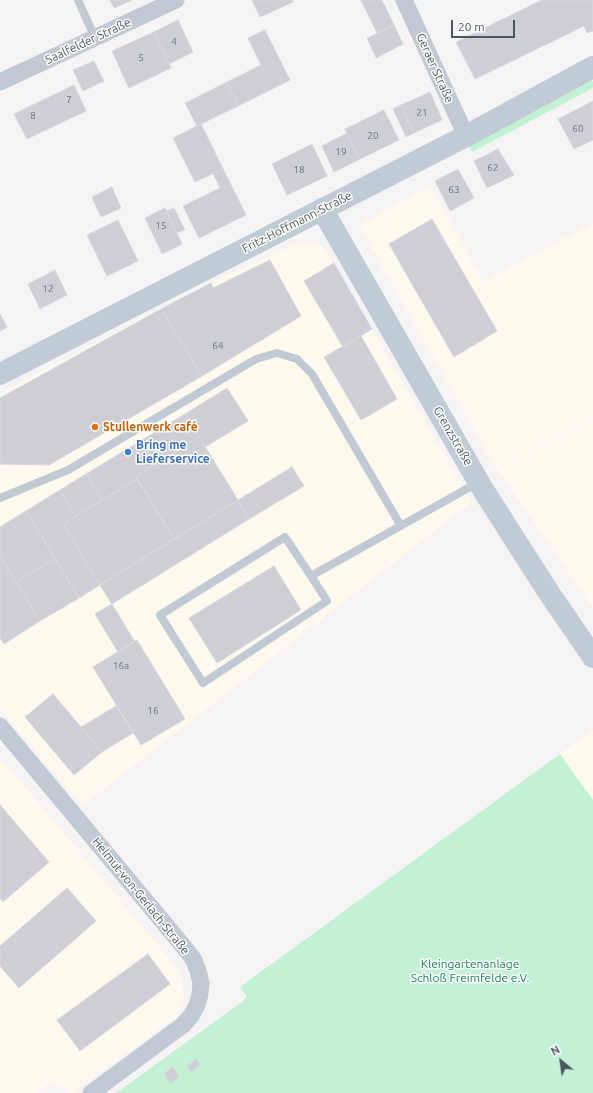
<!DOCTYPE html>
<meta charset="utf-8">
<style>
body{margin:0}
#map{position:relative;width:593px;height:1093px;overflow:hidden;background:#f5f3f3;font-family:Ubuntu,sans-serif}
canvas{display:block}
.north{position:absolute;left:541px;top:1041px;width:40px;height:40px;-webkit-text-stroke:3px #fff;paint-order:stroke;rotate:331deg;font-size:11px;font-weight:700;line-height:16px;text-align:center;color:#4a5661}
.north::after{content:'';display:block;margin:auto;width:14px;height:18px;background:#4a5661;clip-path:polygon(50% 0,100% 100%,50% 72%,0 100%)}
.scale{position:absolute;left:451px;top:20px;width:64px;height:18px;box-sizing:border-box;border:2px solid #4a5661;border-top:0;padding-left:5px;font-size:12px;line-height:14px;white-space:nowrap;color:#4a5661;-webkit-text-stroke:3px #fff;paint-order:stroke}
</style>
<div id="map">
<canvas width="593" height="1093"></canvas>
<div class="north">N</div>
<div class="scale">20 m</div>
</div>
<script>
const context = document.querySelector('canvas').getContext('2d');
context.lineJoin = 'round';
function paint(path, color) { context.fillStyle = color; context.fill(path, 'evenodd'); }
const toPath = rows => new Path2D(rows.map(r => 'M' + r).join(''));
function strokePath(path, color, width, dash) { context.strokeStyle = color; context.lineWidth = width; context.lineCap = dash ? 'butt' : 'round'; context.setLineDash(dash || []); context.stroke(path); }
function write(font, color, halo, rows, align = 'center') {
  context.font = font + ' Ubuntu,sans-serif'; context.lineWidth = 3; context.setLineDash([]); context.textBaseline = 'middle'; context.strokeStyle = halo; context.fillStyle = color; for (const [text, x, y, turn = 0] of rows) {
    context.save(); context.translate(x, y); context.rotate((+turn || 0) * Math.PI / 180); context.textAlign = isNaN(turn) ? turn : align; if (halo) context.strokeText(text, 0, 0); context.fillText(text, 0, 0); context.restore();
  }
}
paint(toPath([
 [430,186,483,282,593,223,593,417,497,470,359,225],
 [301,242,318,245,326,250,472,502,82,806,0,709,0,394,198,288,293,245],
 [593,418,593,608,498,470],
 [593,730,593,800,560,754],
 [0,757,172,962,182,979,184,997,176,1017,71,1093,51,1082,37,1093,0,1093]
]), '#fdf9ef');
paint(toPath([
 [591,79,593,82,593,88,472,152,469,146],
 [560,754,593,800,593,1093,116,1093,242,1002,247,997,240,987]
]), '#c3f1d5');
const building = toPath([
 [110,0,132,0,114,8,110,0],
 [252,0,292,0,293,2,260,17,252,0],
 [361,0,382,0,394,25,377,33,361,0],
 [542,0,593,0,593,31,587,33,584,26,475,79,456,42,542,0],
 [178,20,193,52,169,64,154,32,178,20],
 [394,25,403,44,376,58,367,38,394,25],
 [265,30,290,80,238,106,227,82,261,65,248,38,265,30],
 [154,32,171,68,129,88,112,51,154,32],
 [94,61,104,81,83,91,73,70,94,61],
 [227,82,238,106,197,126,185,103,227,82],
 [74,85,86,111,27,139,14,114,74,85],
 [430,92,442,120,414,133,401,105,430,92],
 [593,101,593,140,574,149,558,119,593,101],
 [401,105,414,133,406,137,393,109,401,105],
 [384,110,399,140,360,159,345,129,384,110],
 [201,124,223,169,195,182,173,138,201,124],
 [347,133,360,159,334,172,322,146,347,133],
 [312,144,327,176,287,195,272,164,312,144],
 [498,149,514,175,487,188,474,161,498,149],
 [223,169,246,215,199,238,183,206,220,188,213,173,223,169],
 [458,169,474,198,450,211,435,181,458,169],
 [112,187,121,208,101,217,92,197,112,187],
 [165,208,182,244,162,254,145,218,165,208],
 [174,208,185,230,177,233,166,211,174,208],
 [432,219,497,331,454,357,389,244,432,219],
 [118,220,138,261,107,276,87,235,118,220],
 [270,260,301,316,202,376,161,309,211,283,213,288,270,260],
 [334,263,372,329,343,347,304,281,334,263],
 [55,270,67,295,40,309,28,284,55,270],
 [161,309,202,376,49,465,0,464,0,398,161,309],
 [0,314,7,327,0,331,0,314],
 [361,336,397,399,361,420,324,357,361,336],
 [227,388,248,421,205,447,185,414,227,388],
 [185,414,199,437,136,476,137,479,102,500,86,474,185,414],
 [199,437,238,500,174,539,136,476,199,437],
 [292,467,304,486,249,519,238,500,292,467],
 [86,474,102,500,76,516,60,490,86,474],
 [137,479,174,539,100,585,63,524,137,479],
 [60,490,76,516,63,524,100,585,79,598,26,511,60,490],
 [238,500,249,519,112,604,100,585,238,500],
 [26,511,55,558,16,582,0,556,0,527,26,511],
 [0,556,40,621,4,644,0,638,0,556],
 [55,558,79,598,40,621,16,582,55,558],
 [274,566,301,610,217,663,189,618,274,566],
 [112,604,135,642,118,652,95,614,112,604],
 [137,640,185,719,141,745,93,667,137,640],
 [53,694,102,752,74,775,25,717,53,694],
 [116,706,133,733,102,752,81,727,116,706],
 [0,805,49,862,3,902,0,898,0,805],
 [67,888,96,921,19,988,0,966,0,946,67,888],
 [148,954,170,984,80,1051,57,1020,148,954],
 [196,1059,200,1065,191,1072,187,1066,196,1059],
 [173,1067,179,1077,170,1083,164,1073,173,1067]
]);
paint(building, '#cdcfd5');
strokePath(building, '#d7d9de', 1);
strokePath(toPath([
 [78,0,95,38],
 [0,498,68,470,256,359,277,353,297,359,312,374,401,526],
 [311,576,327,601,203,683,160,615,285,537,311,576,479,482]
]), '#c1cad2', 8);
strokePath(toPath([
 [404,0,466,136],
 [0,82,176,0],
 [0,726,184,947,194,960,198,971,201,983,200,994,197,1005,191,1016,183,1025,91,1093]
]), '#c1cad2', 17);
strokePath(toPath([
 [322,209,482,488,549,593,593,657],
 [0,374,466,136,593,67]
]), '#c1cbd6', 22);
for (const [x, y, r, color] of [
 [95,427,4,"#e8710a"],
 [128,452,4,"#3f7fe0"]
]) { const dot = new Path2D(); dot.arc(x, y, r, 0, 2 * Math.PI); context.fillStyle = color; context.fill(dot); strokePath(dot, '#fff', 1.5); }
write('10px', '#6b747e', null, [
 ["4",174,42],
 ["5",141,58],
 ["7",69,100],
 ["21",422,113],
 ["8",33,116],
 ["60",578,129],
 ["20",373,136],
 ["19",341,152],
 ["62",493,168],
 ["18",299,170],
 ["63",454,190],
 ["15",161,226],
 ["12",48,289],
 ["64",218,346],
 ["16a",121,666],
 ["16",153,711]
]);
write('12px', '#4a5661', '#fff', [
 ["Saalfelder Straße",88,41,-25],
 ["Geraer Straße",435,68,66],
 ["Fritz-Hoffmann-Straße",297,222,-27],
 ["Grenzstraße",453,436,60],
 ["Helmut-von-Gerlach-Straße",141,896,51]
]);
write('bold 12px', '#c56008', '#fff', [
 ["Stullenwerk café",103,427]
], 'left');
write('bold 12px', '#366cbe', '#fff', [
 ["Bring me",136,445],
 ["Lieferservice",136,459]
], 'left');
write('12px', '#17864f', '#fff', [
 ["Kleingartenanlage",470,964],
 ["Schloß Freimfelde e.V.",470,978]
]);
</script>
